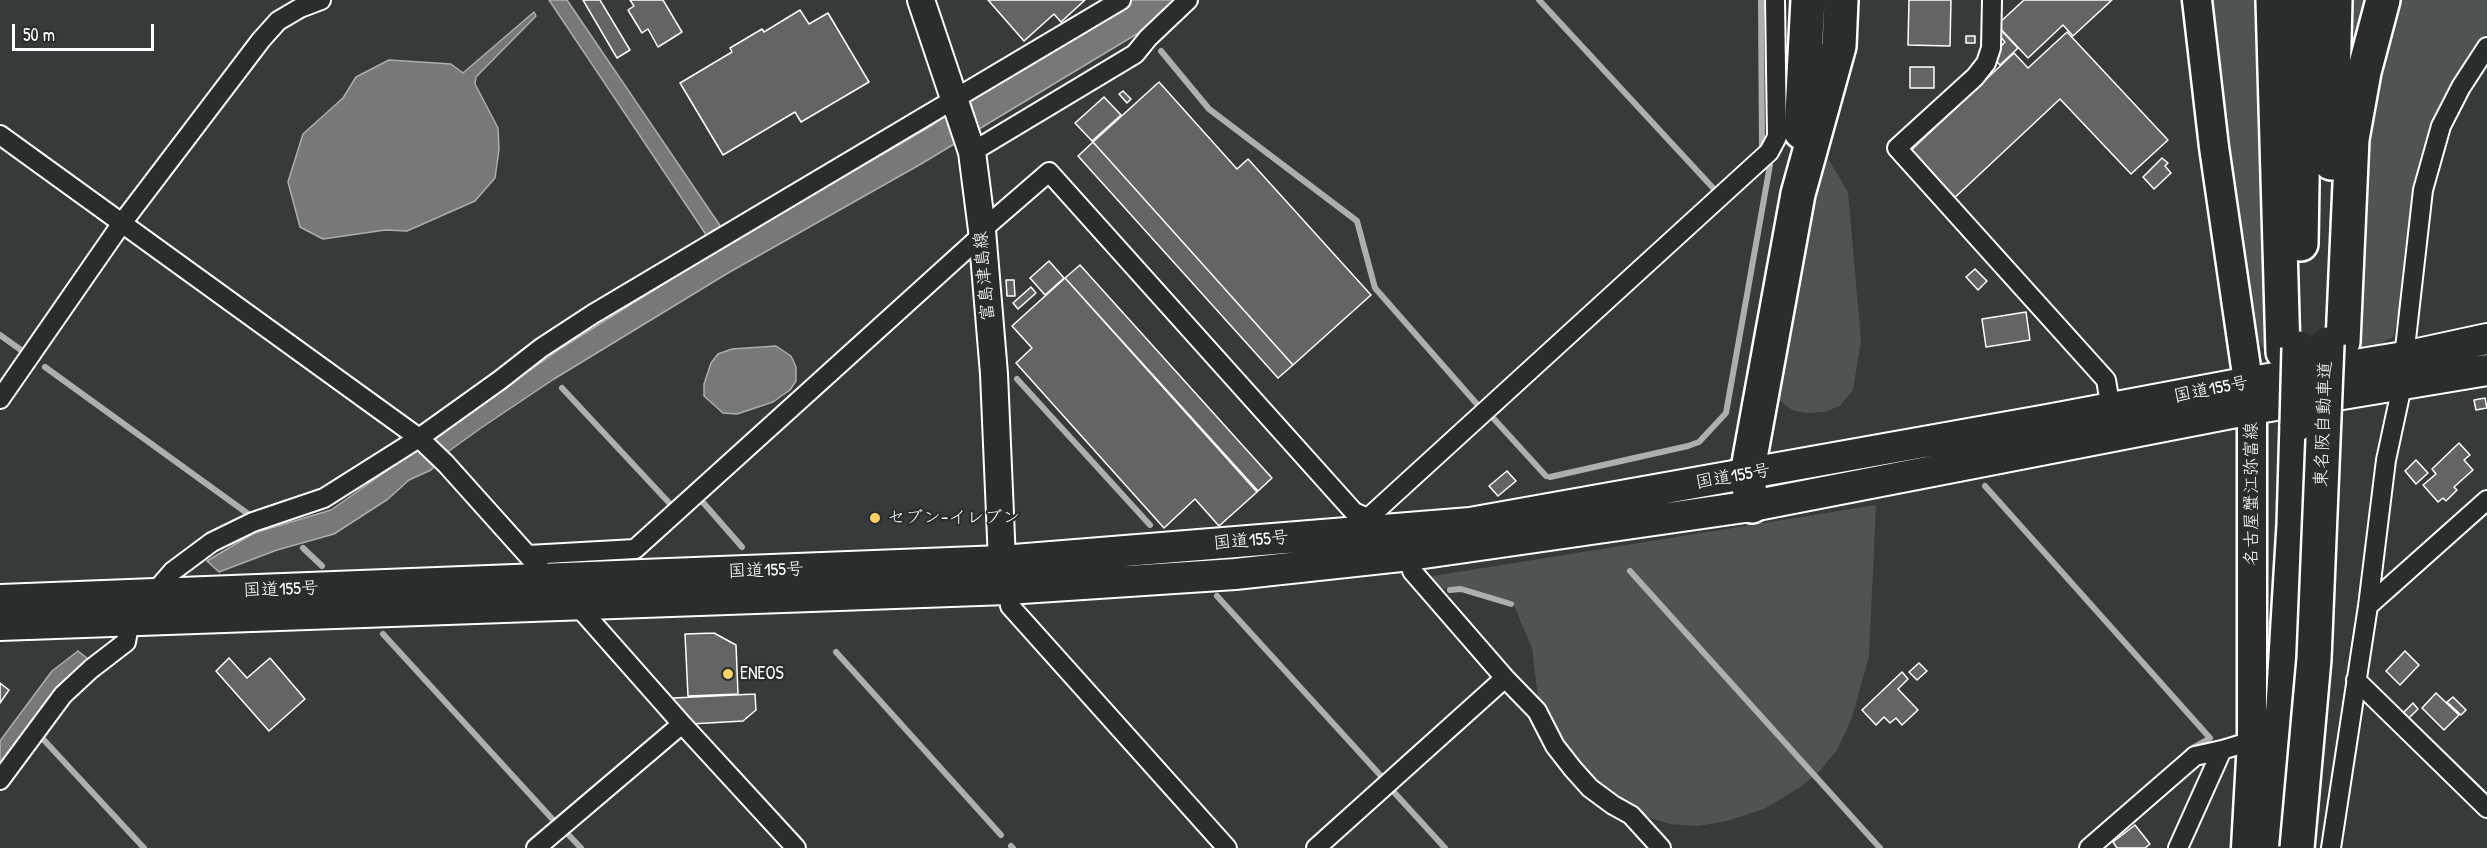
<!DOCTYPE html>
<meta charset="utf-8">
<style>
body{margin:0}
#map{position:relative;width:2487px;height:848px;overflow:hidden;background:#373a3b;font-family:"Patrick Hand",sans-serif}
canvas{display:block}
.scale{position:absolute;left:12px;top:24px;width:142px;height:27px;box-sizing:border-box;border:3px solid #fff;border-top:0;padding-left:8px;font-size:18px;line-height:21px;white-space:nowrap;color:#fff;-webkit-text-stroke:4px #2a2d2e;paint-order:stroke}
</style>
<div id="map">
<canvas width="2487" height="848"></canvas>
<div class="scale">50 m</div>
</div>
<script>
const context = document.querySelector('canvas').getContext('2d');
context.lineJoin = 'round';
function paint(path, color) { context.fillStyle = color; context.fill(path, 'evenodd'); }
const toPath = rows => new Path2D(rows.map(r => 'M' + r).join(''));
function strokePath(path, color, width, dash) { context.strokeStyle = color; context.lineWidth = width; context.lineCap = dash ? 'butt' : 'round'; context.setLineDash(dash || []); context.stroke(path); }
function write(font, color, halo, rows, align = 'center') {
  context.font = font + ' "Patrick Hand","Klee One",sans-serif'; context.lineWidth = 4.5; context.setLineDash([]); context.textBaseline = 'middle'; context.strokeStyle = halo; context.fillStyle = color; for (const [text, x, y, turn = 0] of rows) {
    context.save(); context.translate(x, y); context.rotate((+turn || 0) * Math.PI / 180); context.textAlign = isNaN(turn) ? turn : align; if (halo) context.strokeText(text, 0, 0); context.fillText(text, 0, 0); context.restore();
  }
}
paint(toPath([
 [2213,0,2260,0,2274,352,2263,348,2256,336,2226,146],
 [2351,0,2487,0,2487,33,2454,81,2393,337,2379,344,2356,346,2349,81],
 [1826,155,1848,192,1861,340,1853,390,1840,406,1824,412,1807,413,1792,410,1778,399,1775,384,1811,196],
 [1876,505,1869,656,1852,718,1837,750,1820,771,1799,788,1764,809,1727,821,1698,826,1670,824,1637,814,1586,777,1539,706,1532,648,1512,601,1459,587,1436,590,1427,577]
]), '#505354');
const water = toPath([
 [549,0,567,0,721,227,736,239,933,125,979,92,1093,28,1133,0,1177,0,1140,32,921,164,728,273,554,379,481,428,449,451,431,470,409,480,388,499,334,534,277,550,219,572,207,561,254,533,331,510,563,347,713,253,709,239,549,0],
 [534,12,536,16,476,77,475,84,498,128,499,149,495,178,475,201,407,231,385,230,323,239,300,227,288,182,303,134,343,98,356,77,389,60,451,64,463,73,534,12],
 [776,346,791,356,796,367,796,381,790,390,773,402,737,414,723,413,704,396,704,384,711,363,718,354,732,349,776,346],
 [78,651,92,662,0,772,0,741,52,671,78,651]
]);
paint(water, '#767879');
strokePath(water, '#adaeaf', 1.5);
strokePath(toPath([
 [1539,0,1714,189],
 [1761,2,1762,147],
 [1161,51,1209,109,1357,221,1375,288,1476,403],
 [0,335,21,350],
 [45,367,251,516],
 [1017,379,1150,525],
 [562,388,673,507],
 [1494,419,1546,476],
 [1550,477,1688,446,1699,442,1726,413,1770,165],
 [1985,486,2210,738,2189,750],
 [696,503,700,499,742,547],
 [303,548,322,566],
 [1630,571,1880,848],
 [1450,590,1461,589,1511,604],
 [1217,596,1381,776],
 [383,634,556,823],
 [836,652,1001,835],
 [42,738,144,848],
 [1392,790,1445,848],
 [565,831,581,848],
 [1011,846,1013,848]
]), '#adaeaf', 6);
const building = toPath([
 [583,0,600,0,630,50,617,58,583,0],
 [630,0,663,0,682,32,658,47,648,29,642,33,628,10,634,6,630,0],
 [988,0,1085,0,1061,22,1054,14,1024,41,988,0],
 [1909,0,1951,0,1950,46,1908,45,1909,0],
 [2024,0,2112,0,2073,36,2063,25,2028,58,1997,25,2024,0],
 [800,10,809,24,828,13,869,82,801,122,795,112,723,155,680,83,732,52,730,48,762,29,764,32,800,10],
 [1997,26,2018,48,2000,65,1995,60,1995,52,2005,42,1997,33,1997,26],
 [2067,32,2168,140,2131,174,2060,99,1950,202,1906,155,2014,53,2028,68,2067,32],
 [1966,36,1975,36,1975,43,1966,43,1966,36],
 [1910,67,1934,67,1934,88,1910,88,1910,67],
 [1159,82,1237,169,1248,159,1371,295,1293,365,1093,142,1159,82],
 [1123,91,1131,99,1127,103,1119,94,1123,91],
 [1104,97,1121,115,1092,141,1075,123,1104,97],
 [1093,142,1293,365,1278,378,1078,156,1093,142],
 [2162,158,2168,163,2165,166,2171,173,2154,189,2143,177,2162,158],
 [1049,261,1064,278,1045,295,1030,278,1049,261],
 [1080,265,1272,478,1258,491,1065,278,1080,265],
 [1975,269,1987,281,1978,290,1966,277,1975,269],
 [1065,278,1257,492,1219,526,1195,499,1164,528,1016,363,1032,348,1012,326,1065,278],
 [1006,280,1014,280,1015,296,1007,296,1006,280],
 [1031,287,1036,293,1018,309,1013,303,1031,287],
 [2026,312,2030,340,1986,347,1982,319,2026,312],
 [2485,398,2487,408,2476,410,2474,400,2485,398],
 [2459,443,2470,455,2464,460,2473,470,2454,487,2457,490,2446,501,2443,498,2438,502,2423,485,2436,474,2432,469,2459,443],
 [2416,460,2428,473,2416,484,2405,471,2416,460],
 [1507,471,1516,481,1498,496,1489,486,1507,471],
 [714,633,736,645,738,694,688,696,685,634,714,633],
 [2405,651,2419,665,2400,685,2386,671,2405,651],
 [229,658,247,678,270,658,305,699,269,731,216,671,229,658],
 [1919,663,1927,671,1917,680,1909,672,1919,663],
 [1902,672,1908,679,1898,689,1918,710,1902,725,1896,718,1890,723,1884,717,1876,725,1862,710,1902,672],
 [0,683,9,690,0,703,0,683],
 [2436,693,2459,715,2444,730,2422,708,2436,693],
 [755,694,756,710,743,721,691,724,673,704,673,698,755,694],
 [2453,697,2466,710,2461,715,2447,702,2453,697],
 [2413,703,2418,709,2408,719,2403,713,2413,703],
 [2135,825,2150,844,2145,848,2117,848,2113,842,2135,825]
]);
paint(building, '#636465');
strokePath(building, '#fff', 1.5);
const minor = toPath([
 [1992,0,1991,48,1986,63,1975,77,1897,148,2106,380,2111,409],
 [0,135,419,438,446,464,550,580],
 [972,152,1135,54,1148,38,1188,0],
 [982,230,1049,172,1354,512,1368,518],
 [2404,357,2423,190,2441,126,2461,87,2487,47],
 [0,399,122,223,261,40,278,21,300,8,321,0],
 [1368,531,1368,518,1769,152,1777,137,1775,0],
 [528,555,635,549,982,235],
 [1410,555,1412,571,1505,678,1537,711,1555,746,1573,769,1590,788,1613,805,1631,815,1661,848],
 [1006,579,1010,606,1227,848],
 [153,594,173,571,212,542,253,522,324,498,419,438,500,380,541,348,593,314,1121,0],
 [575,603,682,724,796,848],
 [2368,606,2487,500],
 [2356,680,2487,808],
 [0,780,63,695,91,669,126,642,130,619],
 [536,848,682,724],
 [1316,848,1505,678],
 [2089,848,2195,756,2222,750],
 [2178,848,2222,750,2252,741],
 [2331,848,2368,606,2386,460,2402,386]
]);
const secondary = toPath([
 [921,0,972,152,982,230,994,374,1002,561]
]);
const primary = toPath([
 [2197,0,2214,147,2252,409,2252,741,2246,848]
]);
const trunk = toPath([
 [0,600,1002,561,1470,523,2047,420,2250,382,2404,357,2487,339],
 [0,625,1007,589,1235,574,1410,555,1752,506,2252,409,2487,370]
]);
const motorway = toPath([
 [2273,0,2283,352],
 [1801,132,1808,0],
 [2331,163,2335,0],
 [2301,244,2305,0],
 [2343,342,2352,139,2364,72,2383,0],
 [1752,506,1747,474,1798,194,1839,46,1841,0],
 [2271,848,2283,706,2294,525,2297,424]
]);
strokePath(minor, '#fff', 22);
strokePath(secondary, '#fff', 30);
strokePath(primary, '#fff', 33);
strokePath(trunk, '#fff', 34);
strokePath(motorway, '#fff', 38);
strokePath(minor, '#2a2d2e', 18);
strokePath(secondary, '#2a2d2e', 26);
strokePath(primary, '#2a2d2e', 28);
strokePath(trunk, '#2a2d2e', 30);
strokePath(motorway, '#2a2d2e', 33);
const motorwayBridge = toPath([
 [2297,424,2299,348],
 [2297,848,2314,659,2327,344]
]);
strokePath(motorwayBridge, '#fff', 38, []);
strokePath(motorwayBridge, '#2a2d2e', 33);
for (const [x, y, r, color] of [
 [875,518,6,"#ffd166"],
 [728,674,6,"#ffd166"]
]) { const dot = new Path2D(); dot.arc(x, y, r, 0, 2 * Math.PI); context.fillStyle = color; context.fill(dot); strokePath(dot, '#2a2d2e', 2); }
write('18px', '#fff', '#2a2d2e', [
 ["富島津島線",985,276,-95],
 ["国道155号",2211,390,-11],
 ["東名阪自動車道",2324,424,-88],
 ["国道155号",1733,477,-10],
 ["名古屋蟹江弥富線",2252,494,-90],
 ["国道155号",1251,541,-5],
 ["国道155号",766,571,-2],
 ["国道155号",281,590,-2]
]);
write('18px', '#fff', '#2a2d2e', [
 ["セブン-イレブン",887,518],
 ["ENEOS",740,674]
], 'left');
</script>
